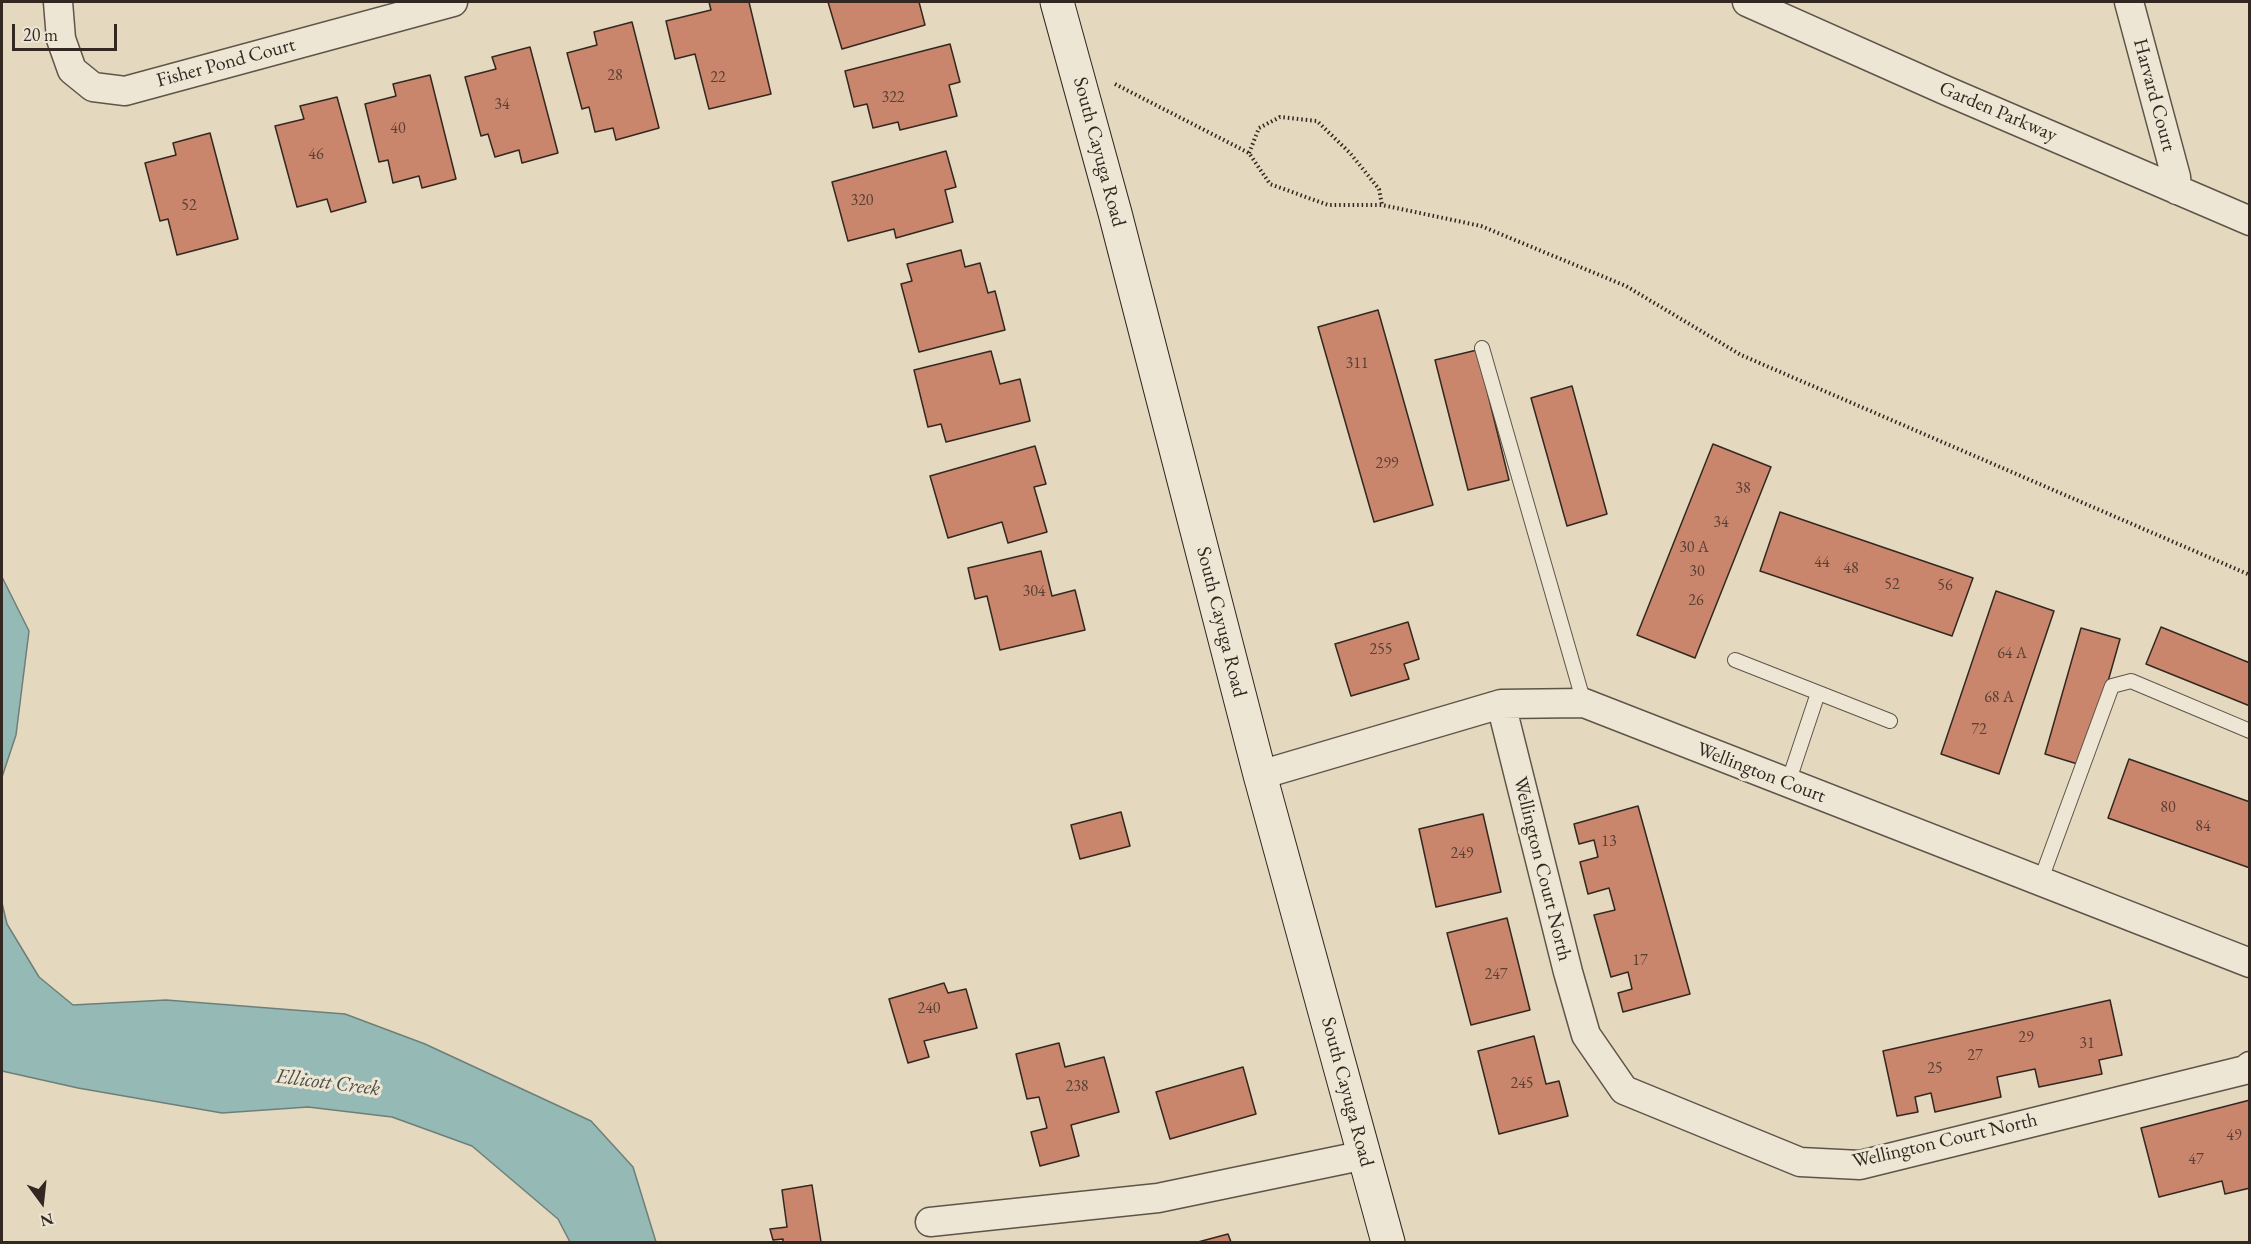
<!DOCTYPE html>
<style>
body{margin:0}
#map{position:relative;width:2251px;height:1244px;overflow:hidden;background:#e4d8be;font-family:"EB Garamond",serif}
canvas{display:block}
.frame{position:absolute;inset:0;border:3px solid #332821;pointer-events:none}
.north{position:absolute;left:12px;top:1172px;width:60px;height:60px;-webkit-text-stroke:4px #ede6d5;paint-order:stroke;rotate:165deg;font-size:16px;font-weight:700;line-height:24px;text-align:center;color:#332821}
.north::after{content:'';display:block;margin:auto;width:21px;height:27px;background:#332821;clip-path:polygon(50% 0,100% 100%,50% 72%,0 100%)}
.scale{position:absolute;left:12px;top:24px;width:105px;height:27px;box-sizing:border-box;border:3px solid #332821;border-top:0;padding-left:8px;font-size:18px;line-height:21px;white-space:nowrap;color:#332821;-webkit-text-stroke:4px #ede6d5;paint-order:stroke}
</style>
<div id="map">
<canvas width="2251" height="1244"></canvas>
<div class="frame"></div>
<div class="north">N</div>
<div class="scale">20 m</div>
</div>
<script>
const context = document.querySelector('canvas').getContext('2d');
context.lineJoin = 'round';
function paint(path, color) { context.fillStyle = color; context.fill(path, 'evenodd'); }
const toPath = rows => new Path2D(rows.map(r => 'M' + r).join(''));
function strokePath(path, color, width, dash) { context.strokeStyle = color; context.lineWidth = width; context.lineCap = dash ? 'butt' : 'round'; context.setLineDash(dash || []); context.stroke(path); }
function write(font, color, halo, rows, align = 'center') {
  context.font = font + ' "EB Garamond",serif'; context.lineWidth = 6; context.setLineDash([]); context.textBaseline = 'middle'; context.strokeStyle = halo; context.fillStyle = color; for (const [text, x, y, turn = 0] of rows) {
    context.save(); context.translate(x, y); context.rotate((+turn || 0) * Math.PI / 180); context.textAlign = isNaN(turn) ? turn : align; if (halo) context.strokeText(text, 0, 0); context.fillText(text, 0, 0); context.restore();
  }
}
const water = toPath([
 [2,577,29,631,16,735,2,777,2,577],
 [2,903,7,924,39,977,73,1005,166,1000,345,1014,425,1044,591,1121,633,1167,656,1242,570,1242,558,1219,472,1146,392,1117,308,1107,222,1113,78,1088,2,1071,2,903]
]);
paint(water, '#95b9b4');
strokePath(water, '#6e7f79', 1.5);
const building = toPath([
 [709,2,749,2,771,94,709,109,695,54,675,59,666,21,711,10,709,2],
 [828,2,919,2,925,25,842,49,828,2],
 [632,22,659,128,616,140,613,128,595,132,589,107,582,109,567,53,597,45,594,32,632,22],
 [950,44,960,82,949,85,957,116,900,130,898,122,873,128,867,104,854,107,845,71,950,44],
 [530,47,558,153,522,163,519,150,495,157,488,134,481,136,465,77,496,69,492,57,530,47],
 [430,75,456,179,422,188,419,176,393,183,388,160,379,162,365,104,396,96,393,84,430,75],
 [337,97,366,202,331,212,327,199,297,207,275,126,304,119,300,106,337,97],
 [210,133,238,239,177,255,168,219,160,221,145,163,176,155,173,143,210,133],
 [946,151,956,187,945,190,953,222,896,238,894,229,848,241,832,182,946,151],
 [961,250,965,267,980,263,988,293,995,291,1005,330,919,352,901,284,912,281,907,264,961,250],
 [1378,310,1433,505,1374,522,1318,327,1378,310],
 [1477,350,1509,480,1468,490,1435,360,1477,350],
 [991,351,1000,384,1020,379,1030,421,946,442,941,424,928,427,914,370,991,351],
 [1572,386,1607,514,1567,526,1531,398,1572,386],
 [1713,444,1771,467,1695,658,1637,635,1713,444],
 [1035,446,1046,484,1034,487,1047,532,1008,543,1002,522,948,538,930,476,1035,446],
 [1780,512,1973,578,1952,636,1760,571,1780,512],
 [1041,551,1052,596,1075,590,1085,630,1000,650,987,596,975,599,968,568,1041,551],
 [1996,591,2054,611,1999,774,1941,754,1996,591],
 [1408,622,1419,659,1404,664,1409,679,1351,696,1335,644,1408,622],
 [2161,627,2250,663,2250,706,2146,664,2161,627],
 [2081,628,2120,639,2084,766,2045,754,2081,628],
 [2129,759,2250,802,2250,868,2108,818,2129,759],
 [1638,806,1690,994,1623,1012,1618,993,1632,989,1628,972,1611,977,1594,915,1615,910,1609,888,1588,894,1580,862,1598,857,1594,840,1579,844,1574,824,1638,806],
 [1121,812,1130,846,1080,859,1071,825,1121,812],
 [1483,814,1501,892,1436,907,1419,829,1483,814],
 [1507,918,1530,1010,1471,1025,1447,933,1507,918],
 [944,983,948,993,966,989,977,1028,924,1041,929,1057,908,1063,889,999,944,983],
 [2110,1000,2122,1055,2099,1060,2102,1074,2039,1087,2035,1069,1997,1077,2001,1097,1935,1112,1931,1093,1915,1097,1918,1112,1897,1116,1883,1051,2110,1000],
 [1534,1036,1546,1084,1559,1081,1568,1116,1499,1134,1478,1051,1534,1036],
 [1059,1043,1065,1067,1104,1057,1119,1112,1071,1125,1079,1156,1040,1166,1031,1132,1047,1128,1039,1097,1027,1099,1016,1054,1059,1043],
 [1243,1067,1256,1114,1170,1139,1156,1092,1243,1067],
 [2250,1100,2250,1188,2225,1194,2222,1181,2159,1197,2141,1128,2250,1100],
 [812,1185,821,1242,783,1242,783,1239,773,1240,770,1229,787,1227,782,1190,812,1185],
 [1228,1234,1231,1242,1198,1242,1228,1234]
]);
paint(building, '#c9866c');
strokePath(building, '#332821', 1.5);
const lane = toPath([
 [1482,348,1584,703],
 [1735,660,1890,721],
 [1788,783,1818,693],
 [2040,882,2112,686,2131,681,2250,731]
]);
const street = toPath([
 [58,2,61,39,72,70,93,87,125,91,453,2],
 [1747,2,1947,91,2250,221],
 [2129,2,2176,177,2177,190],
 [1501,704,1568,972,1586,1035,1624,1090,1800,1162,1860,1165,2245,1070,2250,1066],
 [1260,775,1501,704,1584,703,2250,963],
 [930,1222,1158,1198,1365,1155]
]);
const secondary = toPath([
 [1057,2,1115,213,1260,775,1388,1242]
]);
strokePath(lane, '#5f5448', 16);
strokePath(street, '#5f5448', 31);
strokePath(secondary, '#332821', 35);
strokePath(toPath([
 [1115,84,1249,153,1270,184,1328,205,1382,205,1481,226,1626,286,1741,355,2250,575],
 [1249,153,1259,128,1280,117,1317,121,1350,153,1379,189,1382,205]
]), '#332821', 4, [1.5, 3]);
strokePath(lane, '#ede6d5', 14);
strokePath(street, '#ede6d5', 28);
strokePath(secondary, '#ede6d5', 33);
write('16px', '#584034', null, [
 ["28",615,76],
 ["22",718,78],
 ["322",893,98],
 ["34",502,105],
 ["40",398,129],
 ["46",316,155],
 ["320",862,201],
 ["52",189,206],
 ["311",1357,364],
 ["299",1387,464],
 ["38",1743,489],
 ["34",1721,523],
 ["30 A",1694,548],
 ["44",1822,563],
 ["48",1851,569],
 ["30",1697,572],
 ["52",1892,585],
 ["56",1945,586],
 ["304",1034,592],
 ["26",1696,601],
 ["255",1381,650],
 ["64 A",2012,654],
 ["68 A",1999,698],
 ["72",1979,730],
 ["80",2168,808],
 ["84",2203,827],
 ["13",1609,842],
 ["249",1462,854],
 ["17",1640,961],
 ["247",1496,975],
 ["240",929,1009],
 ["29",2026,1038],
 ["31",2087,1044],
 ["27",1975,1056],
 ["25",1935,1069],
 ["245",1522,1084],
 ["238",1077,1087],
 ["49",2234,1136],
 ["47",2196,1160]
]);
write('20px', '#332821', '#ede6d5', [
 ["Fisher Pond Court",226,63,-15],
 ["Harvard Court",2154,95,75],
 ["Garden Parkway",1998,112,23],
 ["South Cayuga Road",1099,152,75],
 ["South Cayuga Road",1221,622,76],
 ["Wellington Court",1761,773,21],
 ["Wellington Court North",1542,869,76],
 ["South Cayuga Road",1347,1092,75],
 ["Wellington Court North",1945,1141,-13]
]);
write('italic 21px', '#4c4c46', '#ede6d5', [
 ["Ellicott Creek",328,1083,7]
]);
</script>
